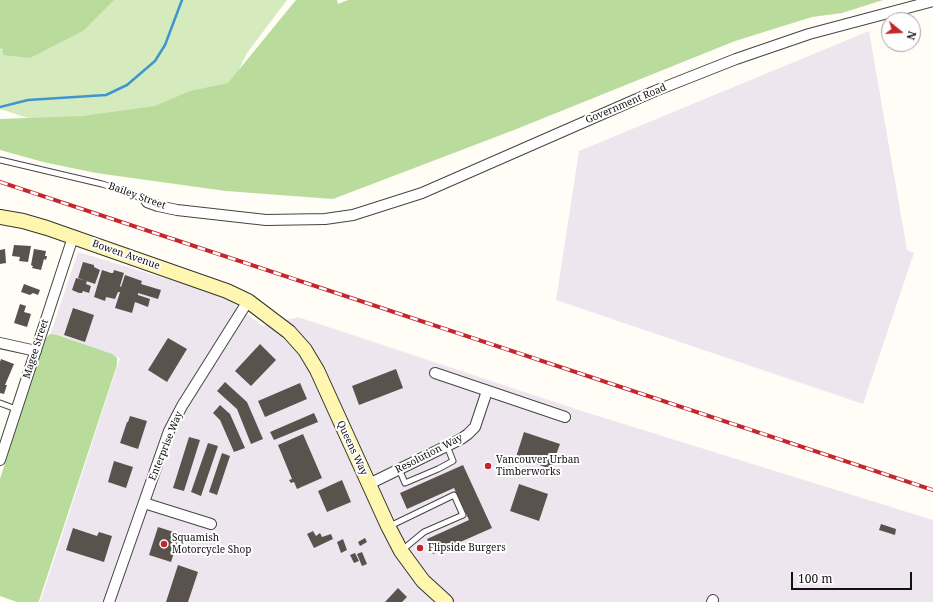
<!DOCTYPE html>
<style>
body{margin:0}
#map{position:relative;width:933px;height:602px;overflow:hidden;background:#fffdf5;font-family:"Noto Serif",serif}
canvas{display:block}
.north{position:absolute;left:881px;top:12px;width:40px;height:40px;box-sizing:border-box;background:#fff;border:1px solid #a0a0a0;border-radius:50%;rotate:108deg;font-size:11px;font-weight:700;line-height:16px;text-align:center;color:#111}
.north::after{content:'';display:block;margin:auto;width:14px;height:18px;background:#c4262e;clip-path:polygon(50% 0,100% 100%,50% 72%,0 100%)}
.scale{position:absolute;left:791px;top:572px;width:121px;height:18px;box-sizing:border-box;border:2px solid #111;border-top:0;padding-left:5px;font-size:12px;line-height:14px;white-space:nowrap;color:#111;-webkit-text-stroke:3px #fff;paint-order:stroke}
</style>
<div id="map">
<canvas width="933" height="602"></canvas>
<div class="north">N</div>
<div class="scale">100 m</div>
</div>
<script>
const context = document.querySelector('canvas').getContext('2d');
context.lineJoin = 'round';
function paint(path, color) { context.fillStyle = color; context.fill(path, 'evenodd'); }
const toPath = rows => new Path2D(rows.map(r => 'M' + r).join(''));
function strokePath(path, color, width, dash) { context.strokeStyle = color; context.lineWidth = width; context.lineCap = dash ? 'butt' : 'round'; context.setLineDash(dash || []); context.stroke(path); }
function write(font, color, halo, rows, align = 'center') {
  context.font = font + ' "Noto Serif",serif'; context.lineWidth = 4; context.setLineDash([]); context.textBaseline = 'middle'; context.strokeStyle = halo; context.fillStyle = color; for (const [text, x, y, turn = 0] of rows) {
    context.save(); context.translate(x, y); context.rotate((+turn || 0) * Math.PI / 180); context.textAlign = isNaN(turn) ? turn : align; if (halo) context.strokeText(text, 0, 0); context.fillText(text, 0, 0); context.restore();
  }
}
paint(toPath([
 [869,31,907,250,914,253,863,404,556,300,579,151],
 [78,252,217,294,231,301,262,326,298,317,585,412,933,520,933,602,40,602,120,358,50,335]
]), '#eee6ef');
paint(toPath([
 [0,0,287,0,247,53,231,86,71,132,0,109]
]), '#d5ebbd');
paint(toPath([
 [0,0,114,0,83,31,30,58,3,55,3,49,0,48],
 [296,0,337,0,338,4,348,0,883,0,842,13,812,17,735,41,514,130,333,199,226,191,96,173,43,162,0,150,0,119,83,116,155,106,190,91,228,83],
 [50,334,57,335,112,354,117,358,117,365,39,601,38,602,17,602,0,596,0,479,44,340]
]), '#b9dc9c');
strokePath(toPath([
 [0,107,28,100,106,95,127,85,155,61,165,45,182,0]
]), '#3f96cf', 2.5);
paint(toPath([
 [14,245,31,246,28,262,19,261,20,257,12,256],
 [5,249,6,263,0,264,0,250],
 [34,249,46,251,45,256,47,256,46,260,44,259,41,270,32,268,33,266,31,265],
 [83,262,94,265,94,267,100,270,95,284,78,278],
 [102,270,111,273,113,273,114,270,124,273,120,286,121,287,125,275,142,281,141,284,161,290,158,299,138,293,138,295,150,299,148,307,135,302,132,313,115,308,120,292,118,292,115,299,106,297,105,301,94,297],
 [76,278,87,281,86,284,91,286,89,293,83,291,82,293,79,293,72,290],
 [24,284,40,290,38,295,33,293,30,295,21,292],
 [20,304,26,306,24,312,31,314,27,327,14,323],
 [73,308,94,315,85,342,64,335],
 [168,338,187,349,167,382,148,370],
 [260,344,276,360,251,386,235,371],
 [1,359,14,364,5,385,7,385,4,394,0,393,0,362],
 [396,369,403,388,359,405,352,386],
 [225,382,247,402,263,439,251,444,237,409,217,391],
 [300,383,307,399,265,417,258,401],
 [220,405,230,414,245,448,234,452,220,420,213,413],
 [314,413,318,422,274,440,270,432],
 [130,416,147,421,138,449,120,443,127,422,128,422],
 [524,432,560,444,551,469,516,457],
 [303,434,322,478,297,489,294,482,291,483,289,480,292,479,278,445],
 [189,437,200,440,184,491,173,488],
 [208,443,218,446,201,496,191,492],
 [222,453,230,456,217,495,209,492],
 [114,461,133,467,126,488,108,482],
 [463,465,492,528,433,554,427,539,469,520,454,488,407,509,400,493],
 [342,480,351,502,327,512,318,491],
 [519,484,548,494,539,521,510,511],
 [881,524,896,529,895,535,879,530],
 [158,527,180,534,171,562,149,555],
 [73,528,97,536,99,532,112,536,104,562,66,550],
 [313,531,316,536,320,533,322,537,331,534,333,539,314,548,307,534],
 [365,538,367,542,360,546,358,542],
 [343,539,347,550,341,553,337,542],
 [362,552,367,564,362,566,357,554],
 [355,553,359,561,354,563,350,555],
 [178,565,198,572,188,602,166,602],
 [398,588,407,597,402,602,385,602]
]), '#5a524d');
const lane = toPath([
 [0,160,102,184,131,193,147,202],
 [0,403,16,409],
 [399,469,405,483,438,469,453,461,447,446],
 [390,526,454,495,463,515,424,532,401,551]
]);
const street = toPath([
 [147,202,158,206,177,210,266,220,325,219,353,215,422,193,655,91,736,59,809,34,933,1],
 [0,343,36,351],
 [435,373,565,417],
 [0,460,73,237],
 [369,484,461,439,468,434,475,427,487,391],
 [144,503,211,524],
 [109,602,169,431,182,406,248,301],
 [712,602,713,600]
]);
const secondary = toPath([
 [0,217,23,221,47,228,227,291,248,301,289,332,305,350,317,370,388,526,401,551,423,581,446,602]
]);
strokePath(lane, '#444', 7);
strokePath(street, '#444', 12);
strokePath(secondary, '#333', 16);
strokePath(lane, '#fff', 5);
strokePath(street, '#fff', 10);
strokePath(secondary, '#fff6b0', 14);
const rail = toPath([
 [0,182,933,490]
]);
strokePath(rail, '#c4262e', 4);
strokePath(rail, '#fff', 2.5, [8]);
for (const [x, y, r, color] of [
 [488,466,4,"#c4262e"],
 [164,544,4,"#c4262e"],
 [420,548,4,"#c4262e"]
]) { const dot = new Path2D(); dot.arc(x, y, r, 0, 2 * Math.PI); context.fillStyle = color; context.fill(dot); strokePath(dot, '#fff', 1.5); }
write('10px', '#111', '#fff', [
 ["Government Road",626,104,-23],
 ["Bailey Street",137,196,20],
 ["Bowen Avenue",126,255,19],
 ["Magee Street",36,349,-72],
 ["Enterprise Way",166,446,-68],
 ["Queens Way",352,448,65],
 ["Resolution Way",429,454,-27]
]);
write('10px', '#111', '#fff', [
 ["Vancouver Urban",496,460],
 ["Timberworks",496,472],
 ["Squamish",172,538],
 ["Motorcycle Shop",172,550],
 ["Flipside Burgers",428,548]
], 'left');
</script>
